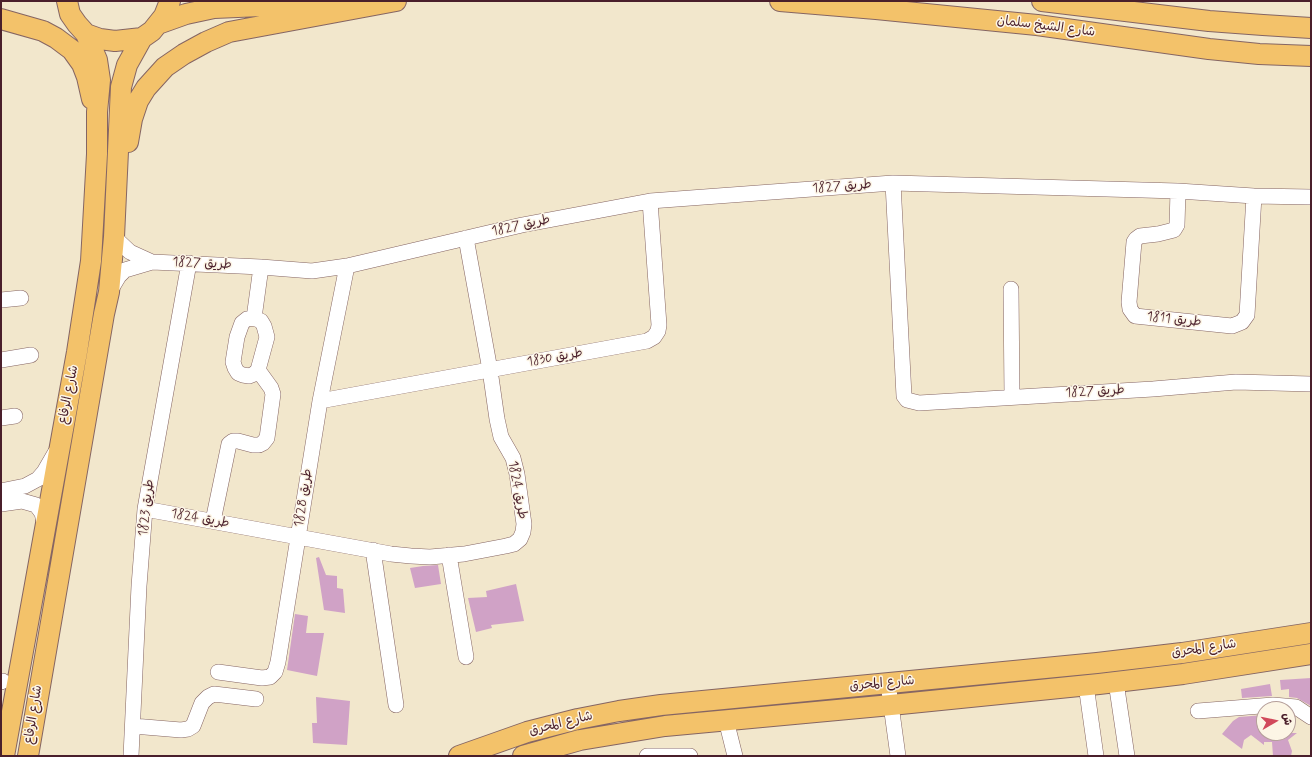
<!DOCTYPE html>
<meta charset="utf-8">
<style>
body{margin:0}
#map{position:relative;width:1312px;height:757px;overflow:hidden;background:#f2e7cc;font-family:Mynerve,"Playpen Sans Arabic",sans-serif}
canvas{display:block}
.frame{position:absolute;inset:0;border:2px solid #4a1f2b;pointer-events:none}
.north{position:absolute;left:1256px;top:701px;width:40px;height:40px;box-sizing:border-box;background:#fcf5e5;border:1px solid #b59f9b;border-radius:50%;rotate:81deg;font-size:11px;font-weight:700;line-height:16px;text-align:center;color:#4a1f2b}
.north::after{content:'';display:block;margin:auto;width:14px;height:18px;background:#d1495b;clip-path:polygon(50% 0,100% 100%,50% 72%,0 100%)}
</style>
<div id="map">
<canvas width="1312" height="757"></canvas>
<div class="frame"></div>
<div class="north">ش</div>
</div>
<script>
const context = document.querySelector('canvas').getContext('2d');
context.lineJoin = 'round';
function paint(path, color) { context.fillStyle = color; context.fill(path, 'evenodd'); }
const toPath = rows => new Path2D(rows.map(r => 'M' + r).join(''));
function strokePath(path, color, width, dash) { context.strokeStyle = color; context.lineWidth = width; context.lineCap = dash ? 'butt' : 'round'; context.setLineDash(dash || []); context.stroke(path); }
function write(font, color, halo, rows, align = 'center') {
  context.font = font + ' Mynerve,"Playpen Sans Arabic",sans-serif'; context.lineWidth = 3; context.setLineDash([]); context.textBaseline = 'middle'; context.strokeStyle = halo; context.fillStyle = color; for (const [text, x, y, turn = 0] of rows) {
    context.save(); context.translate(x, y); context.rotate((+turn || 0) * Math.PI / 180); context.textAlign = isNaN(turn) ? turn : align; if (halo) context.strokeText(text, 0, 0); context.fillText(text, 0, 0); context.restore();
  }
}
paint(toPath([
 [319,557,326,575,337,576,337,588,343,589,345,613,324,610,316,558],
 [438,565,441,584,415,588,410,568,423,566],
 [516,584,524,621,491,625,492,628,476,632,468,598,487,597,486,591],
 [295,614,308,616,306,633,324,633,317,676,287,670],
 [1311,678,1311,706,1297,698,1289,697,1289,689,1281,690,1280,680],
 [1270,684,1272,696,1242,698,1241,689],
 [316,697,350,701,347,745,313,743,312,723,317,723],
 [1264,715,1264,733,1297,733,1288,740,1292,751,1291,756,1273,756,1272,742,1264,742,1264,745,1251,735,1244,740,1242,749,1222,734,1233,721,1239,717]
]), '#d0a2c6');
const minor = toPath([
 [893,183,904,396,907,400,919,403,1153,389,1236,382,1311,384],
 [1178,191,1177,225,1174,230,1158,234,1140,236,1136,239,1134,242,1129,302,1130,309,1135,316,1232,326,1242,322,1247,315,1254,196],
 [152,262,261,267,312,271,347,266,522,225,650,201,893,183,1178,191,1254,196,1311,197],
 [1011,289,1012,397],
 [110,291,119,276,125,270,152,262,130,252,114,237],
 [1,300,21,298],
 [254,318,261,321,264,326,267,337,258,370,254,374,249,376,243,375,238,373,235,368,233,362,237,337,242,323,247,319,254,318],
 [254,318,261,267],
 [1,360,31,355],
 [320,401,647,341,654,337,658,331,659,325,650,201],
 [1,418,15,416],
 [1,491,25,486,38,479,44,472,55,453],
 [1,504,22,501,36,505,42,513,45,526],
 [145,509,391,554,411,556,430,557,464,554,506,546,514,544,520,539,523,532,524,524,517,474,513,458,501,437,497,419,490,370,466,238],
 [213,521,229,444,233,441,238,441,253,445,259,445,263,443,267,438,273,394,271,388,258,370],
 [373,550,396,705],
 [449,555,466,657],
 [218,672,262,678,270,677,275,672,278,662,320,401,347,266],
 [1,682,3,681],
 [1116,682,1127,756],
 [888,683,898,756],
 [1086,685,1096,756],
 [1198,711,1273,705,1296,707,1311,717],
 [726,720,735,756],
 [133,726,181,730,188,729,193,726,202,703,208,697,214,694,256,699],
 [131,756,139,586,145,509,189,263],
 [647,756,690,756]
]);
const major = toPath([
 [67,1,70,14,77,24,86,34,100,39,115,41,142,38,152,31,164,16,170,1],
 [780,1,876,9,1037,25,1209,49,1259,54,1311,56],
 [1042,1,1209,21,1263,25,1311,28],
 [1,19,43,31,56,38,72,50,82,64,87,77,92,99],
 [158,24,186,14,214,8,332,3],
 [128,142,132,119,138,101,146,88,165,67,184,54,206,42,229,32,396,1],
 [4,756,77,352,91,261,97,154,97,112,100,80,97,60,86,34],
 [28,756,104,314,109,292,114,237,121,87,127,65,142,38],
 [459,756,527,732,578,719,619,711,661,705,1097,663,1182,653,1311,633],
 [523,756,580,740,665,726,891,705,1099,684,1183,674,1311,654]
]);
strokePath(minor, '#856563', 16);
strokePath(major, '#856563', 22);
strokePath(minor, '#fff', 15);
strokePath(major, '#f3c26a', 20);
write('13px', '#4a1f2b', '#fcf5e5', [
 ["شارع الشيخ سلمان",1046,27,7],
 ["طريق 1827",842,187,-4],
 ["طريق 1827",521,226,-12],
 ["طريق 1827",202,264,3],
 ["طريق 1811",1174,320,6],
 ["طريق 1830",555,358,-10],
 ["طريق 1827",1095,392,-3],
 ["شارع الرفاع",69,395,-79],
 ["طريق 1824",517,490,80],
 ["طريق 1828",304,498,-81],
 ["طريق 1823",147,508,-83],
 ["طريق 1824",200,519,10],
 ["شارع المحرق",1204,649,-8],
 ["شارع المحرق",882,684,-5],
 ["شارع الرفاع",34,715,-81],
 ["شارع المحرق",561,724,-14]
]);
</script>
